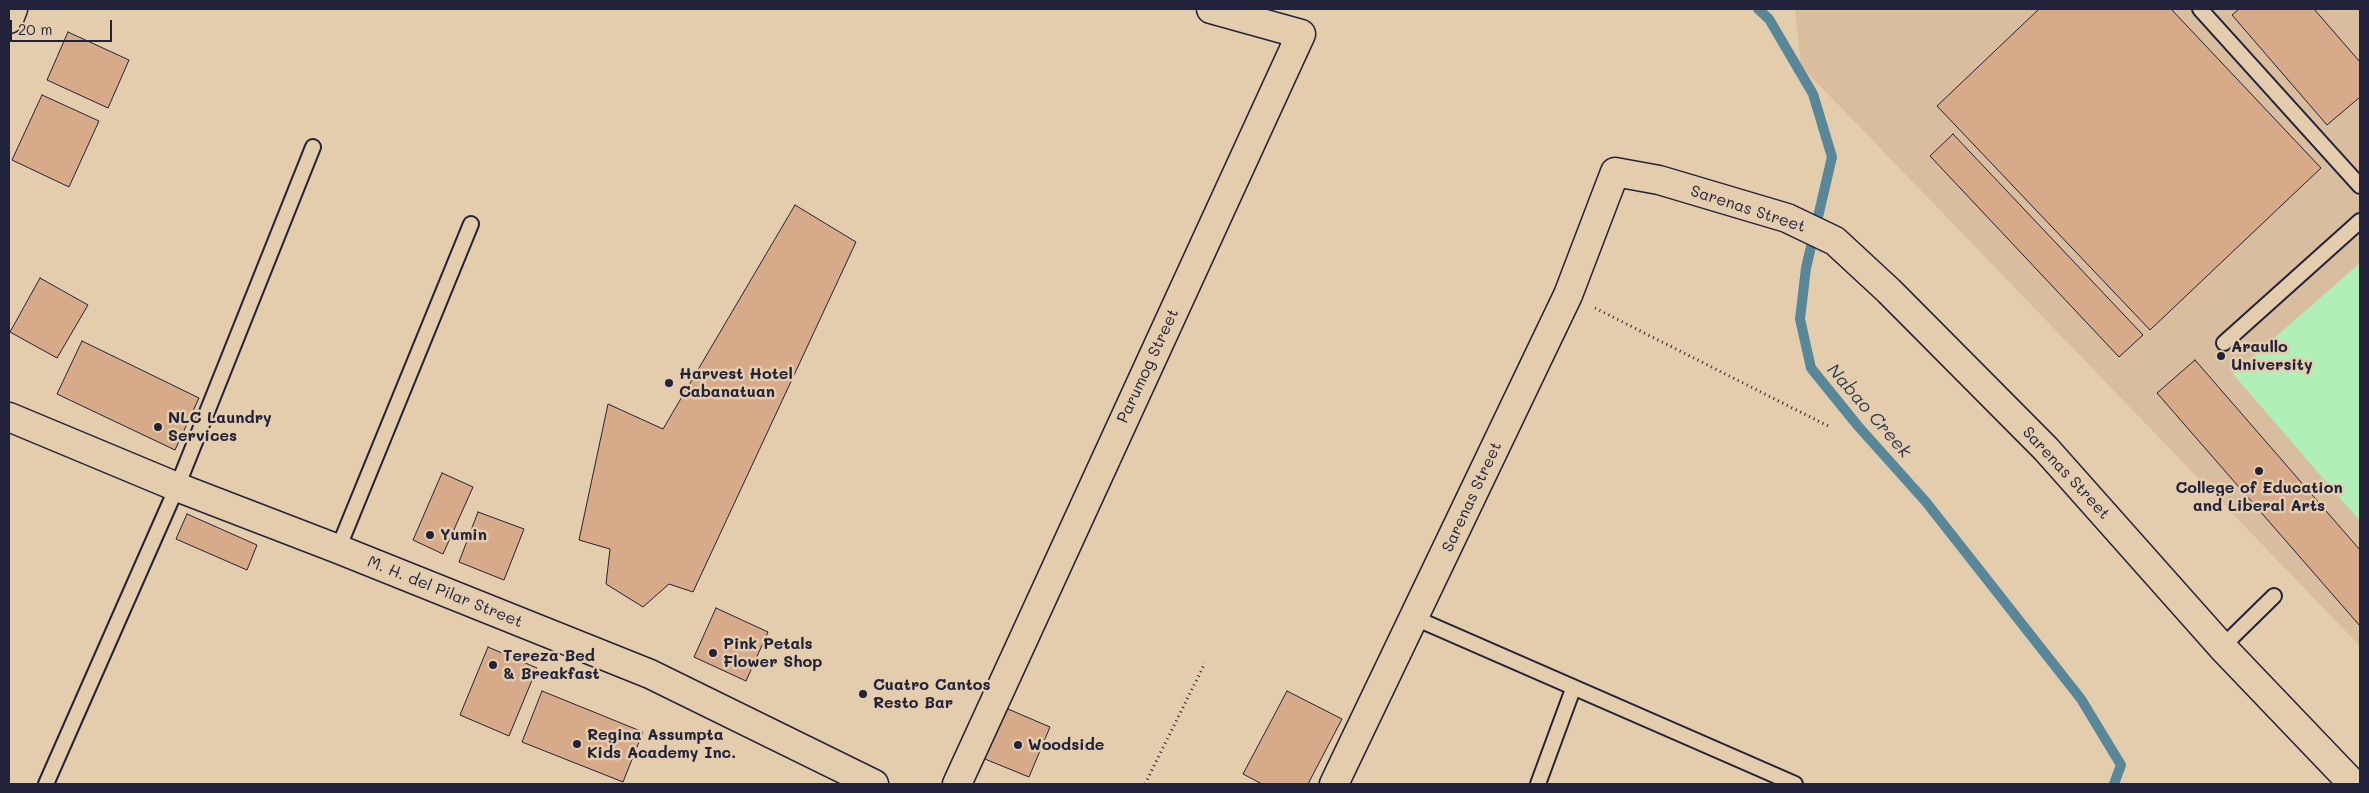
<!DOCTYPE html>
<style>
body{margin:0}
#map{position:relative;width:2369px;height:793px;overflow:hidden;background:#e4cdad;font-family:Mali,sans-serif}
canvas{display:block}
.frame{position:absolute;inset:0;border:10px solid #22223b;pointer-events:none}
.scale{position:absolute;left:10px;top:20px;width:102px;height:22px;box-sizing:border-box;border:2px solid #22223b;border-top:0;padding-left:6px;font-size:15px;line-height:18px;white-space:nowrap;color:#22223b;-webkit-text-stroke:4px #e4cdad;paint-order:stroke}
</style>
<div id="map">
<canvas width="2369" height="793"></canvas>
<div class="frame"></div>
<div class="scale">20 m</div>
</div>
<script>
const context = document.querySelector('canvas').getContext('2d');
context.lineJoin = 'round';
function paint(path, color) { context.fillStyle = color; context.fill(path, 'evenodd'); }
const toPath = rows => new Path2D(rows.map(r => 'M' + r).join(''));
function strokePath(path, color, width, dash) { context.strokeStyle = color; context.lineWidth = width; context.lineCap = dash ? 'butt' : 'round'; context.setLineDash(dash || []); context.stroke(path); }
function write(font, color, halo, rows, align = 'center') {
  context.font = font + ' Mali,sans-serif'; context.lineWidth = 5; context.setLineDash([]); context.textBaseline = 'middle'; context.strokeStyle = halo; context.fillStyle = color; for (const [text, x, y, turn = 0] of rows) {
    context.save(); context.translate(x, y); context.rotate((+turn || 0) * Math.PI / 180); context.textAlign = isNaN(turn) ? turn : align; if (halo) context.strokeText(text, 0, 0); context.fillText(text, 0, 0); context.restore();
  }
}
paint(toPath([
 [1795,9,2360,9,2360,646,1801,66]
]), '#d8bd9e');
paint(toPath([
 [2360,263,2360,521,2233,374]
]), '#b0f0b8');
strokePath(toPath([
 [1758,9,1769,19,1813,94,1832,157,1806,268,1800,319,1811,368,1858,426,1926,502,2081,699,2121,765,2114,784]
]), '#59879a', 10);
const building = toPath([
 [2039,9,2171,9,2321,168,2150,330,1937,106,2039,9],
 [2239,9,2314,9,2360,62,2360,97,2327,125,2232,15,2239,9],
 [68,32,129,60,108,108,47,80,68,32],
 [42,95,99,121,69,187,12,160,42,95],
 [1953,134,2143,335,2119,357,1930,156,1953,134],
 [795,205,856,242,693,592,669,584,643,607,606,584,610,549,579,540,608,404,663,429,795,205],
 [40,278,88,305,57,358,10,332,40,278],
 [82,341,199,398,175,450,57,394,82,341],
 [2195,360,2360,550,2360,626,2157,393,2195,360],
 [442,473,473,487,443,554,413,540,442,473],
 [478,512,524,529,504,580,459,562,478,512],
 [187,514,257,545,247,570,176,539,187,514],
 [716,608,768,632,746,681,694,657,716,608],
 [488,647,537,668,509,736,460,715,488,647],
 [542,691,643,732,623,782,522,742,542,691],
 [1287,691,1342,719,1308,784,1262,784,1243,774,1287,691],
 [1001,706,1050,727,1029,777,980,757,1001,706]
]);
paint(building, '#d7ab8a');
strokePath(building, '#22223b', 1);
const service = toPath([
 [2200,9,2360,186],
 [2224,343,2360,221],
 [338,549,471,224],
 [1415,618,1795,784],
 [2222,647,2274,596],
 [46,784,177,487,313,147],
 [1538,784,1573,689]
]);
const minor = toPath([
 [957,784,1301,34,1211,9],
 [1334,784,1568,295,1615,172,1659,180,1787,218,1835,241,1889,291,2046,449,2222,647,2353,784]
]);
const secondary = toPath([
 [9,19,13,9],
 [9,417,177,487,338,549,650,674,874,784]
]);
strokePath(service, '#22223b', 18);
strokePath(minor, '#22223b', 31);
strokePath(secondary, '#22223b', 31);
strokePath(toPath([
 [1595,308,1830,427],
 [1145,784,1205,663]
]), '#22223b', 3, [1, 4]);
strokePath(service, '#e4cdad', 14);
strokePath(minor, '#e4cdad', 28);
strokePath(secondary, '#e4cdad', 28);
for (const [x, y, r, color] of [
 [2221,356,5,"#22223b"],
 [669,383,5,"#22223b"],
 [158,427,5,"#22223b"],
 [2259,471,5,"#22223b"],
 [430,535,5,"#22223b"],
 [713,653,5,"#22223b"],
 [493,665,5,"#22223b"],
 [863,694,5,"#22223b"],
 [577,744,5,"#22223b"],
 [1018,745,5,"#22223b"]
]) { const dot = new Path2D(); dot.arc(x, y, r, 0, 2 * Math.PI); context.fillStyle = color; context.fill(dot); strokePath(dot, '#e4cdad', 2); }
write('16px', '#22223b', '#e4cdad', [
 ["Sarenas Street",1748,209,18],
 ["Parumog Street",1148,366,-65],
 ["Sarenas Street",2066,473,47],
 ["Sarenas Street",1472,497,-65],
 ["M. H. del Pilar Street",445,592,22]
]);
write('bold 16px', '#22223b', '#e4cdad', [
 ["Araullo",2231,347],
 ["University",2231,365],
 ["Harvest Hotel",679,374],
 ["Cabanatuan",679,392],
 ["NLC Laundry",168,418],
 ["Services",168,436],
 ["College of Education",2259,488,"center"],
 ["and Liberal Arts",2259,506,"center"],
 ["Yumin",440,535],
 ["Pink Petals",723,644],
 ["Flower Shop",723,662],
 ["Tereza Bed",503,656],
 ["& Breakfast",503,674],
 ["Cuatro Cantos",873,685],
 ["Resto Bar",873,703],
 ["Regina Assumpta",587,735],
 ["Kids Academy Inc.",587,753],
 ["Woodside",1028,745]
], 'left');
write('italic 18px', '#303b53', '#e4cdad', [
 ["Nabao Creek",1869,411,49]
]);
</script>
